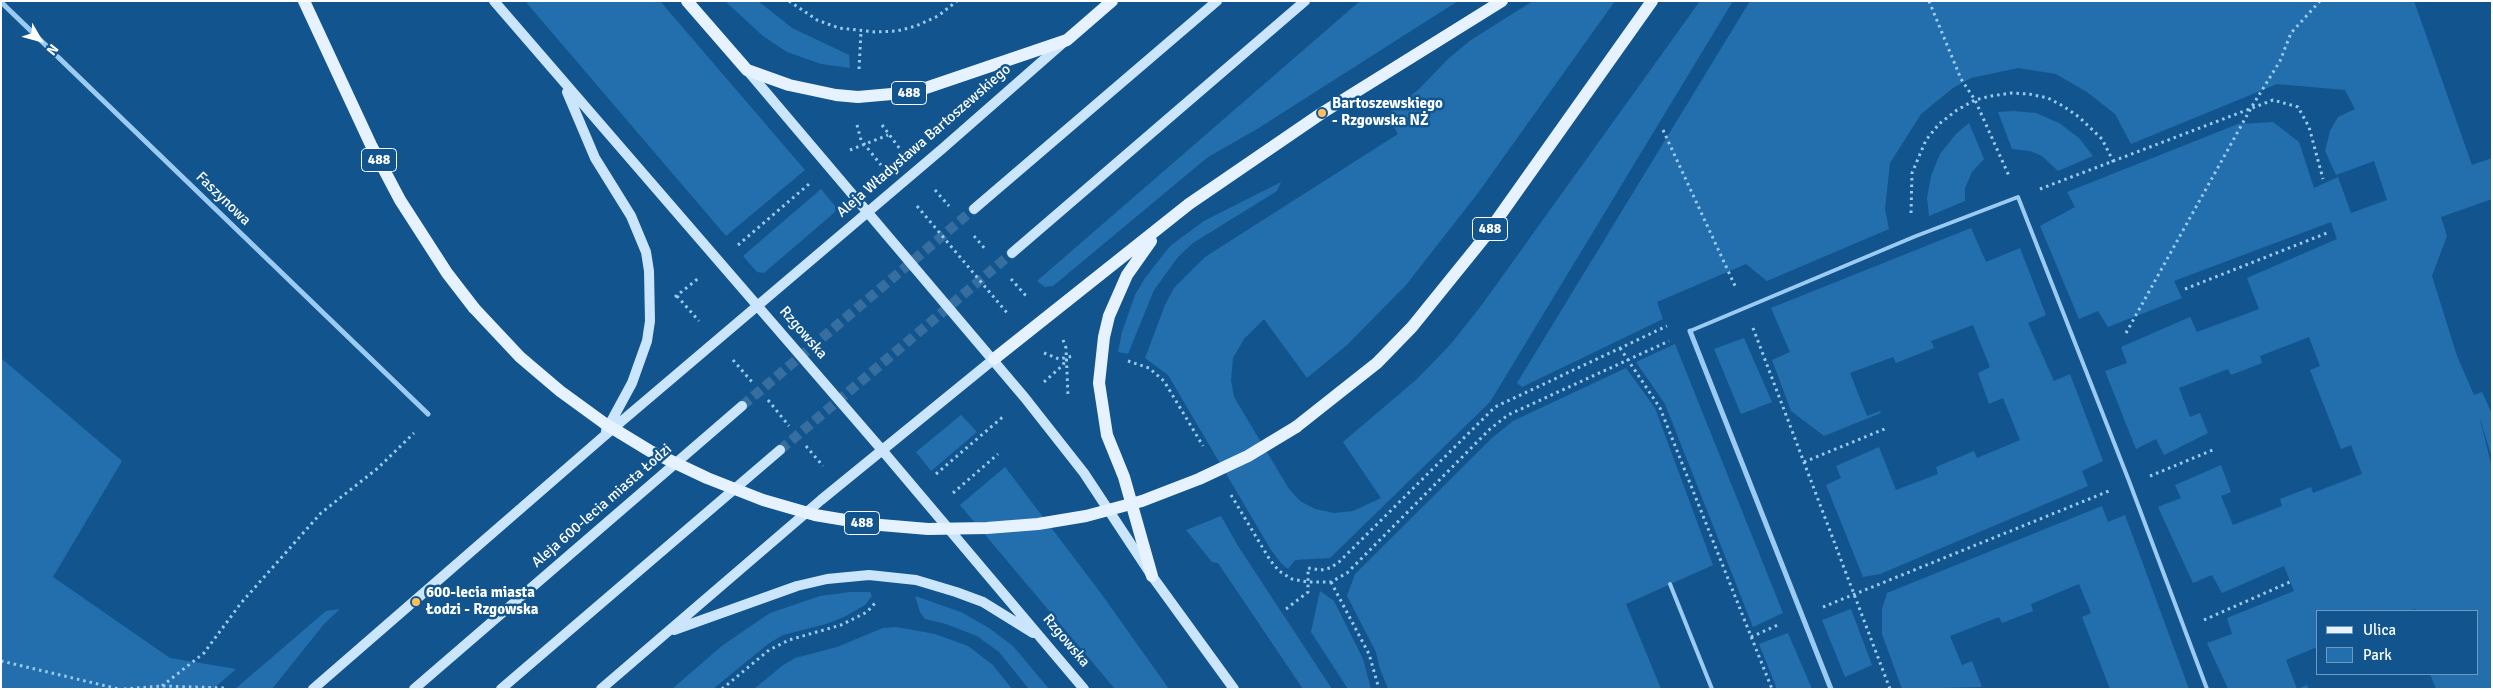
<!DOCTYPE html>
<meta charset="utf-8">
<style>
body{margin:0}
#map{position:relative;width:2493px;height:690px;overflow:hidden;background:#12558e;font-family:Signika,sans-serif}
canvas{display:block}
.frame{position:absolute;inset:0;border:2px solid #fff;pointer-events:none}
.legend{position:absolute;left:2316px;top:610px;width:162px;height:65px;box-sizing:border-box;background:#12558e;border:1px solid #7199bb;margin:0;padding:6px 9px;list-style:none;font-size:15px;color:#fff}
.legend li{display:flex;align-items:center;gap:10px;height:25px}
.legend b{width:25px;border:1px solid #7199bb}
.north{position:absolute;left:15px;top:15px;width:50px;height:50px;-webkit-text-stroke:4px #12558e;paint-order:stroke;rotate:128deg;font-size:14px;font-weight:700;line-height:20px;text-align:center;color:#fff}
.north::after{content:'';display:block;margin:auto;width:18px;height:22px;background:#fff;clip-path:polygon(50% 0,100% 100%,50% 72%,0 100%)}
</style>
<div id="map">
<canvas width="2493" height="690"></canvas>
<div class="frame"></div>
<ul class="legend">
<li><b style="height:6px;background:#e6f2ff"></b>Ulica</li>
<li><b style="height:14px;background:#236fad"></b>Park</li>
</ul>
<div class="north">N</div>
</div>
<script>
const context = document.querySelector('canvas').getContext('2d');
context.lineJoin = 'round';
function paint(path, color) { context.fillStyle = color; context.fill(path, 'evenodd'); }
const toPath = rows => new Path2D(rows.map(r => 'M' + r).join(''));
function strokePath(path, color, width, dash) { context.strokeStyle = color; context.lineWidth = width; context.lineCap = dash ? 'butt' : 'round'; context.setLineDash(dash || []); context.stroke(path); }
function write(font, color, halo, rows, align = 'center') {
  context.font = font + ' Signika,sans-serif'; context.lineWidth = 5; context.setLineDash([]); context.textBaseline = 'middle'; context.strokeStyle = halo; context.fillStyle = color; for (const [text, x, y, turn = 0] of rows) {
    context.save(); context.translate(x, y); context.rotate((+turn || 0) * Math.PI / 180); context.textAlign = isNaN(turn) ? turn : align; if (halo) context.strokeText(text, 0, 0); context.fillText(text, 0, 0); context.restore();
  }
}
paint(toPath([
 [525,1,660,1,805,170,726,236],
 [725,1,758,1,792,28,849,55,850,68,821,64,787,52,763,36],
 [1360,1,1458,1,1257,129,1208,157,1053,286,1045,287,1037,281],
 [1533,1,1615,1,1478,193,1406,285,1347,345,1307,378,1264,319,1244,339,1233,358,1231,380,1234,397,1289,489,1300,501,1315,509,1334,513,1353,511,1381,498,1343,442,1417,379,1450,345,1481,306,1700,1,1733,1,1490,402,1330,558,1295,560,1288,569,1281,563,1271,550,1168,375,1145,358,1165,305,1174,288,1205,257,1398,134,1387,115,1419,89,1449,58,1471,40],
 [1750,1,2414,1,2472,165,2492,158,2492,199,2441,217,2447,236,2432,276,2457,356,2474,395,2482,392,2492,414,2492,458,2479,415,2492,468,2492,689,2436,689,2430,674,2477,674,2477,611,2417,611,2415,609,2408,611,2317,611,2317,647,2286,660,2297,689,2307,685,2309,689,2228,689,2207,643,2232,634,2227,618,2294,591,2284,566,2222,593,2212,575,2193,583,2158,507,2181,498,2175,485,2221,465,2231,492,2221,496,2233,525,2282,506,2280,499,2311,487,2313,493,2362,474,2351,445,2341,449,2310,370,2320,366,2309,337,2260,356,2262,363,2231,375,2228,369,2179,388,2190,417,2200,413,2208,433,2164,455,2156,439,2136,449,2105,371,2127,363,2121,347,2190,317,2197,332,2259,309,2247,278,2337,239,2331,222,2174,281,2182,298,2108,327,2098,311,2079,319,2040,226,2075,207,2067,192,2238,124,2273,122,2299,142,2314,188,2338,177,2351,213,2387,200,2374,161,2336,175,2325,151,2330,131,2338,117,2355,109,2345,90,2277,84,2131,144,2115,114,2087,92,2056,74,2018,68,1971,78,1953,88,1921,114,1890,163,1885,209,1889,229,1767,281,1746,264,1657,302,1663,319,1522,387,1517,383],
 [2014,111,2036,113,2059,123,2079,138,2093,156,2058,171,2042,156,2030,151,2012,149,1998,112],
 [1969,123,1984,159,1972,172,1965,188,1965,201,1929,216,1927,198,1931,176,1940,154,1956,134],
 [1281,182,1277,191,1193,243,1178,257,1154,290,1128,354,1118,352,1122,332,1135,295,1145,278,1170,246,1204,221],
 [821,189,835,206,835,212,764,273,757,272,743,256],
 [1971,228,1986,262,2020,248,2046,315,2028,323,2054,381,2070,374,2103,461,2082,471,2088,486,1880,574,1863,577,1826,485,1841,478,1836,466,1879,447,1896,490,1938,474,1936,467,1974,451,1977,458,2020,440,2003,398,1989,404,1978,373,1990,367,1973,325,1931,341,1934,348,1896,363,1893,357,1850,373,1867,416,1880,411,1881,413,1824,436,1791,411,1772,360,1790,352,1771,308],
 [1744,338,1772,402,1741,414,1714,349],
 [1675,344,1783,613,1753,627,1665,404,1636,362],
 [1,358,122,461,53,577,170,658,236,669,213,689,1,689],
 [1626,368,1655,408,1713,565,1626,604,1661,689,1388,689,1379,666,1376,652,1347,596,1355,574,1492,438,1513,421],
 [961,415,977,432,931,471,916,452],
 [1005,467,1100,592,1169,689,1115,689,960,505],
 [2102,506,2108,522,2125,515,2189,689,2110,689,2082,617,2091,613,2079,584,2031,604,2033,611,2002,623,1999,617,1950,636,1962,665,1972,661,1982,687,1902,689,1882,634,1882,609,1887,593],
 [1221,516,1238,546,1332,689,1303,689,1218,563,1212,562,1186,530],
 [1320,591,1334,601,1363,659,1371,689,1348,689,1311,632],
 [850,592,870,592,872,596,865,605,844,617,826,624,783,635,768,644,713,689,672,689,723,645,770,613,820,596],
 [915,596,961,612,989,628,1013,646,1049,689,1029,689,999,652,977,636,946,624,925,619,920,612],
 [340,609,324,624,272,689,235,689,326,611],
 [1851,609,1872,665,1845,677,1822,620],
 [896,627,935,634,968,646,993,665,1012,689,754,689,782,666,795,658,837,647,883,628],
 [1788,633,1812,689,1777,689,1759,644]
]), '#236fad');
strokePath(toPath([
 [742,406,974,209],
 [780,450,1012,253]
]), '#366e9f', 10, [10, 5]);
strokePath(toPath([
 [789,1,817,20,839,28,875,32,897,31,916,26,938,16,957,1],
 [1929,1,1961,79,1975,100,2009,176],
 [859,69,861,32],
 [857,125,861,140,881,165],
 [882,125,900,149],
 [1663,130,1736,288],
 [850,150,888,135],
 [2040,189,2273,100,2298,107,2309,127,2323,179],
 [935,190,949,206],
 [917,206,1008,314],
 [1911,213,1912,173,1926,140,1939,124,1957,110,1975,100,1991,96,2012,93,2029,94,2048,98,2063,106,2079,117,2102,139,2114,163],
 [974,236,986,250],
 [738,245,809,184],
 [1011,279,1027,297],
 [2185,289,2327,233],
 [677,296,699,321],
 [675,297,700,277],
 [1753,328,1890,689],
 [2126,333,2251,108,2280,61,2291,33,2320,1],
 [1063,340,1066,348,1068,396],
 [1620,348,1660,408,1772,689],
 [1044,353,1059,359,1074,356],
 [733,360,752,382],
 [1128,361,1149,368,1164,381,1203,446],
 [1044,382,1063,365,1066,358],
 [768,400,789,426],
 [806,446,823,466],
 [1804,462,1887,428],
 [936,474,1005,415],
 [2150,476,2215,449],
 [953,493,998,454],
 [1231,495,1270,560,1279,571,1292,579,1307,582,1331,582,1347,573,1490,429,1508,415,1669,341],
 [1331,582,1369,654,1379,689],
 [1823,607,2109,491],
 [1286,609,1308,592,1308,568,1321,570,1330,568,1339,562,1495,407,1667,326],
 [2204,620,2290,582],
 [1751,637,1780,624],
 [1,661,119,689],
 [162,686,204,653,241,603,321,513,378,468,414,433],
 [124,689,162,686,225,688],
 [722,689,769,650,789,640,841,625,867,612,876,602]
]), '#9bcbf2', 3, [2.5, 4]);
strokePath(toPath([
 [1690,331,1916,236,2018,197,2129,481,2207,689],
 [1670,584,1712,689]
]), '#9bcbf2', 4);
strokePath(toPath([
 [1,2,428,414],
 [1690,331,1831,689]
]), '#9bcbf2', 5);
strokePath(toPath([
 [494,1,882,450,1084,689],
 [747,70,1025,398,1084,473,1152,576,1234,689],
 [567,92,595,158,631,216,646,252,649,271,650,321,647,341,632,383,606,431],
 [974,209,1217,1],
 [1012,253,1305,1],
 [674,630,797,586,827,579,869,575,916,580,956,592,983,602,1033,633],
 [313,689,603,437,942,149,1064,42],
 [414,689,742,406],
 [501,689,780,450],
 [601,689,821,500,994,359]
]), '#cae5fc', 10);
strokePath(toPath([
 [304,1,371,145,400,200,447,273,474,308],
 [687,1,747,70,789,85,836,95,858,97,914,92,1067,40,1112,1],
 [1151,241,1127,275,1109,316,1104,337,1099,383,1107,435,1124,477,1152,576],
 [994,359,1189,204,1322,113,1502,1],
 [1296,427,1377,363,1412,327,1484,238,1652,1]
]), '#e6f2ff', 12);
strokePath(toPath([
 [474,308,520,357,560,391,604,423,650,451,707,478,763,500,815,515,869,524,928,529,987,528,1038,524,1086,516,1142,501,1199,479,1248,456,1296,427]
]), '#e6f2ff', 12);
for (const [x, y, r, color] of [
 [1322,113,5,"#ffbf5c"],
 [416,602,5,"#ffbf5c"]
]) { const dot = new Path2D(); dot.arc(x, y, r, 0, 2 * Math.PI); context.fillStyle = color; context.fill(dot); strokePath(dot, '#12558e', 2); }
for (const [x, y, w] of [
 [909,93,35],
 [379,160,35],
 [1490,229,35],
 [862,523,35]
]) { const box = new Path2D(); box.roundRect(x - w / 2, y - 11.5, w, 23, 4); context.fillStyle = '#12558e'; context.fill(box); strokePath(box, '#fff', 1); }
write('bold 14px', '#fff', null, [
 ["488",909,93],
 ["488",379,160],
 ["488",1490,229],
 ["488",862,523]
]);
write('bold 15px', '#fff', '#12558e', [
 ["Bartoszewskiego",1332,104],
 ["- Rzgowska NŻ",1332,121],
 ["600-lecia miasta",426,593],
 ["Łodzi - Rzgowska",426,610]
], 'left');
write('15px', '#fff', '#12558e', [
 ["Aleja Władysława Bartoszewskiego",924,141,-41],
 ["Faszynowa",223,199,44],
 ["Rzgowska",803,333,49],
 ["Aleja 600-lecia miasta Łodzi",602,506,-41],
 ["Rzgowska",1066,641,50]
]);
</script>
